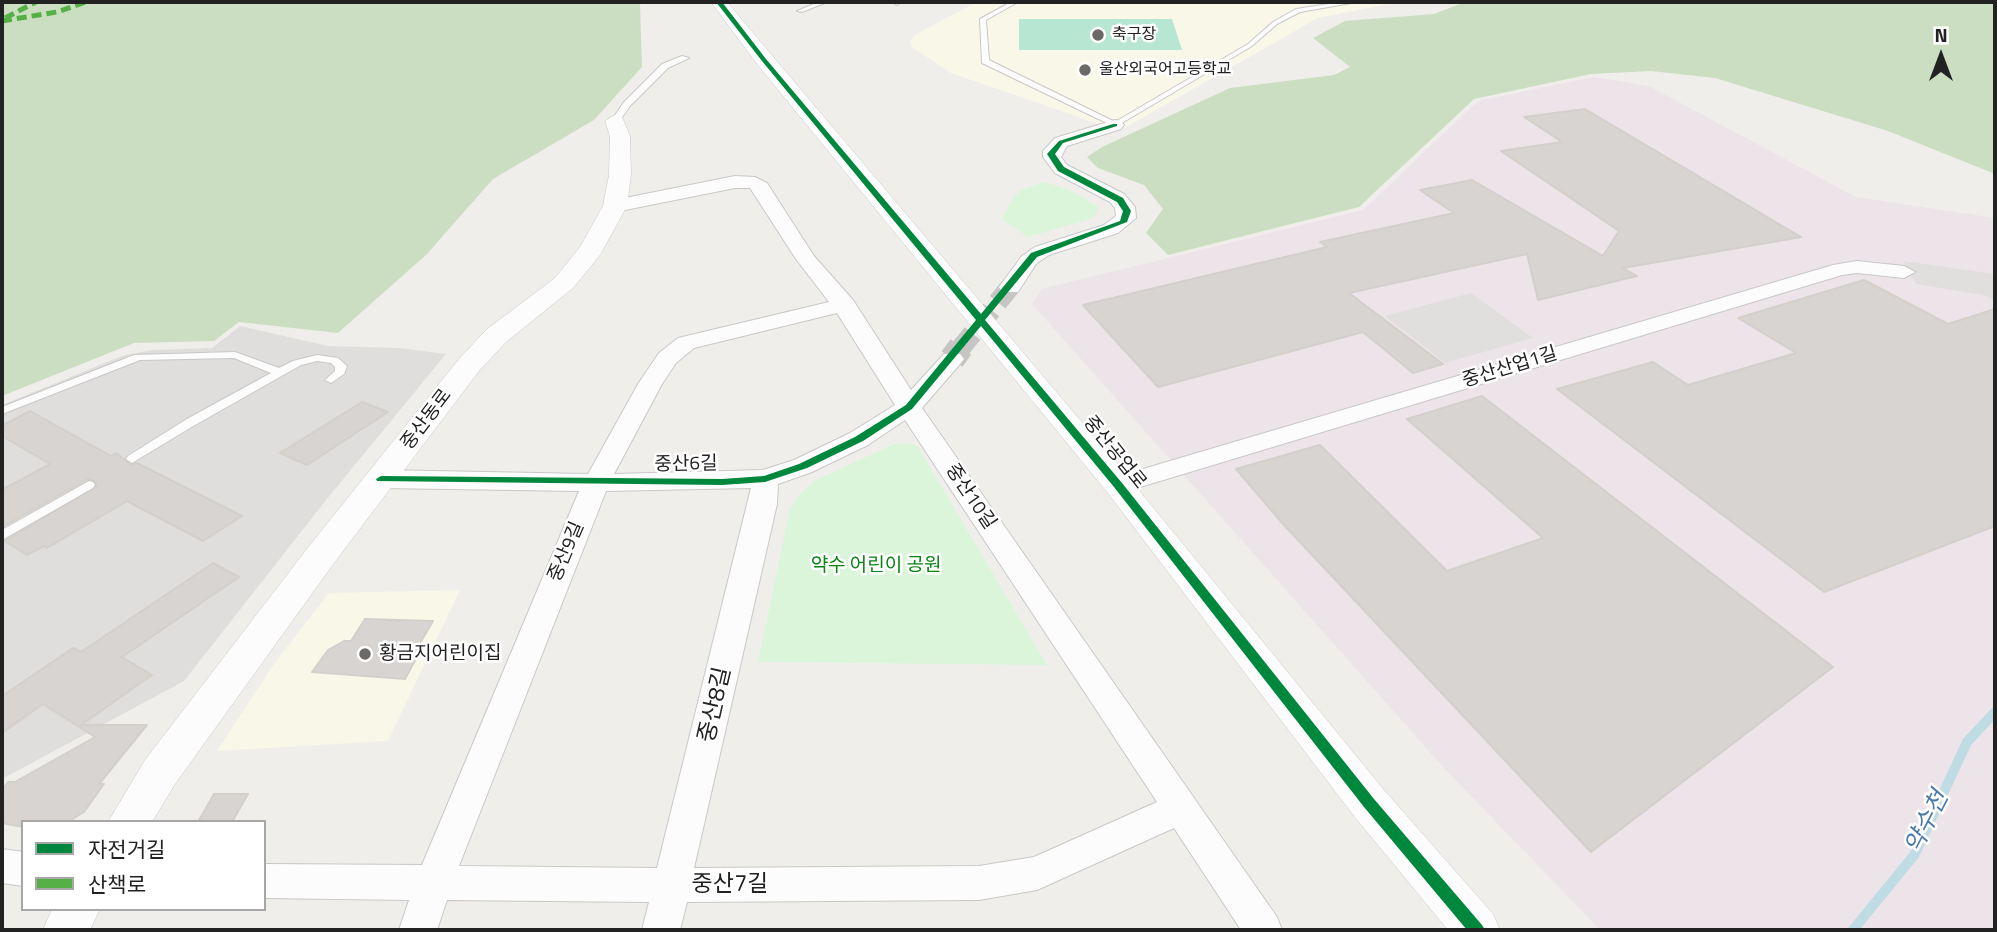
<!DOCTYPE html>
<meta charset="utf-8">
<style>
body{margin:0}
#map{position:relative;width:1997px;height:932px;overflow:hidden;background:#f0eeeb;font-family:"Titillium Web","Noto Sans KR",sans-serif}
canvas{display:block}
.frame{position:absolute;inset:0;border:4px solid #222;pointer-events:none}
.legend{position:absolute;left:21px;top:820px;width:245px;height:91px;box-sizing:border-box;background:#fff;border:2px solid #a7a7a7;margin:0;padding:9px 12px;list-style:none;font-size:21px;color:#222}
.legend li{display:flex;align-items:center;gap:14px;height:35px}
.legend b{width:35px;border:2px solid #a7a7a7}
.north{position:absolute;left:1906px;top:21px;width:70px;height:70px;-webkit-text-stroke:5px #fff;paint-order:stroke;rotate:0deg;font-size:19px;font-weight:700;line-height:28px;text-align:center;color:#222}
.north::after{content:'';display:block;margin:auto;width:24px;height:32px;background:#222;clip-path:polygon(50% 0,100% 100%,50% 72%,0 100%)}
</style>
<div id="map">
<canvas width="1997" height="932"></canvas>
<div class="frame"></div>
<ul class="legend">
<li><b style="height:9px;background:#00873e"></b>자전거길</li>
<li><b style="height:9px;background:#55b145"></b>산책로</li>
</ul>
<div class="north">N</div>
</div>
<script>
const context = document.querySelector('canvas').getContext('2d');
context.lineJoin = 'round';
function paint(path, color) { context.fillStyle = color; context.fill(path, 'evenodd'); }
const toPath = rows => new Path2D(rows.map(r => 'M' + r).join(''));
function strokePath(path, color, width, dash) { context.strokeStyle = color; context.lineWidth = width; context.lineCap = dash ? 'butt' : 'round'; context.setLineDash(dash || []); context.stroke(path); }
function write(font, color, halo, rows, align = 'center') {
  context.font = font + ' "Titillium Web","Noto Sans KR",sans-serif'; context.lineWidth = 5; context.setLineDash([]); context.textBaseline = 'middle'; context.strokeStyle = halo; context.fillStyle = color; for (const [text, x, y, turn = 0] of rows) {
    context.save(); context.translate(x, y); context.rotate((+turn || 0) * Math.PI / 180); context.textAlign = isNaN(turn) ? turn : align; if (halo) context.strokeText(text, 0, 0); context.fillText(text, 0, 0); context.restore();
  }
}
paint(toPath([
 [240,326,328,346,400,348,446,354,326,500,184,681,2,779,2,405,122,356,151,350,212,348]
]), '#dfdedc');
paint(toPath([
 [1594,77,1649,86,1856,197,1995,218,1995,930,1600,930,1443,767,1032,304,1042,289,1363,210,1478,101]
]), '#ede4e9');
paint(toPath([
 [977,2,1399,2,1318,18,1119,131,951,73,912,47,910,41,916,34],
 [460,590,388,741,217,751,276,661,329,593]
]), '#f8f7e8');
paint(toPath([
 [2,2,640,2,642,67,594,120,493,179,426,255,338,333,239,322,214,341,134,343,2,396],
 [1465,2,1995,2,1995,174,1888,131,1715,78,1651,71,1591,74,1474,99,1359,207,1168,255,1146,233,1163,209,1144,185,1098,168,1087,157,1102,147,1230,88,1334,75,1350,67,1313,38,1345,21,1434,14]
]), '#cbdec1');
paint(toPath([
 [1045,182,1074,192,1098,207,1096,215,1087,220,1028,237,1002,219,1013,197,1023,189],
 [907,443,918,447,1047,665,758,662,790,509,798,496,814,481,894,444]
]), '#daf5da');
paint(toPath([
 [1019,19,1172,19,1182,50,1019,50]
]), '#b7e6d2');
paint(toPath([
 [1903,261,1995,274,1995,301,1983,295,1916,284],
 [1471,293,1533,338,1445,363,1385,316]
]), '#e0dfde');
strokePath(toPath([
 [1853,930,1915,854,1967,742,1995,712]
]), '#bfdbe3', 10);
const building = toPath([
 [1585,109,1801,237,1623,268,1637,276,1538,300,1527,254,1349,293,1443,364,1413,373,1363,332,1158,387,1083,305,1327,247,1320,242,1454,213,1420,190,1472,180,1603,256,1619,231,1501,151,1562,142,1524,117,1585,109],
 [1864,280,1948,324,1995,309,1995,526,1824,592,1557,389,1653,362,1688,385,1796,353,1738,318,1864,280],
 [1482,396,1833,667,1591,852,1283,524,1236,469,1320,445,1447,571,1543,538,1407,419,1482,396],
 [362,402,388,412,307,465,280,453,362,402],
 [30,411,111,456,116,453,131,465,137,463,242,516,203,541,127,501,47,548,44,546,27,555,5,541,97,486,95,481,88,479,2,527,2,490,50,464,2,436,2,426,30,411],
 [213,563,239,577,122,657,152,675,81,725,147,725,99,784,104,784,84,812,68,822,23,822,23,827,2,823,2,790,8,782,15,782,95,737,43,704,2,733,2,696,73,648,81,652,213,563],
 [365,619,433,621,413,655,418,655,405,679,312,672,328,650,344,641,351,641,365,619],
 [214,794,248,794,232,822,198,822,214,794]
]);
paint(building, '#d7d4d2');
strokePath(building, '#d3d0cc', 2);
strokePath(toPath([
 [960,349,1010,287]
]), '#c7c5c3', 20, [20, 10]);
strokePath(toPath([
 [952,359,961,347]
]), '#c7c5c3', 26, [26, 13]);
const service = toPath([
 [819,2,827,2,802,12,797,11,819,2],
 [893,2,899,2,900,3,897,5,893,2],
 [1011,2,1018,2,986,20,989,60,1115,122,1248,44,1273,22,1296,9,1342,2,1357,2,1300,12,1277,24,1252,46,1115,127,982,63,980,19,1011,2],
 [682,56,689,58,668,68,630,106,618,123,612,123,611,121,624,102,662,64,682,56],
 [235,352,279,368,293,361,317,355,338,358,347,366,344,374,331,383,325,380,335,371,335,367,331,363,317,361,301,365,195,425,132,463,126,459,128,456,187,419,271,373,234,358,140,360,2,414,2,407,134,355,235,352],
 [89,481,93,482,95,485,93,488,2,540,2,530,89,481]
]);
const minor = toPath([
 [1115,120,1121,121,1124,125,1121,129,1067,146,1061,157,1067,165,1124,194,1135,207,1136,218,1118,233,1049,255,1036,264,1018,292,1002,292,999,287,1022,256,1035,247,1104,225,1116,216,1115,208,1110,202,1055,173,1043,157,1043,151,1055,138,1115,120],
 [735,176,755,177,767,183,814,256,853,300,911,390,944,354,960,354,964,359,960,364,922,408,1277,917,1282,930,1241,930,1174,828,1037,890,979,900,687,902,680,930,642,930,649,902,447,900,437,930,399,930,409,900,264,898,264,864,422,865,579,491,381,488,372,485,368,479,372,473,381,470,588,474,638,384,659,353,678,338,829,302,796,259,750,188,735,188,615,212,605,206,615,200,735,176],
 [837,313,895,405,850,433,794,460,763,470,614,474,662,384,676,363,694,348,837,313],
 [905,420,1157,802,1034,857,979,866,694,868,777,504,778,484,812,472,868,445,905,420],
 [751,488,657,868,459,866,606,491,751,488],
 [1857,261,1904,266,1915,272,1904,278,1857,273,1842,275,1127,491,1118,494,1109,491,1105,485,1109,479,1833,265,1857,261],
 [2,849,23,852,23,886,2,883,2,849]
]);
const tertiary = toPath([
 [711,2,727,2,1129,478,1384,790,1493,914,1500,930,1448,930,1354,816,1107,492,757,64,711,2],
 [615,115,622,117,630,136,631,175,627,206,600,255,573,288,506,342,479,371,334,563,175,784,152,822,108,822,145,760,310,545,459,359,486,330,555,278,580,247,603,206,609,175,610,136,605,121,615,115],
 [52,909,100,909,90,930,43,930,52,909]
]);
strokePath(service, '#c9c8c7', 2);
strokePath(minor, '#c9c8c7', 2);
strokePath(tertiary, '#c9c8c7', 1);
paint(service, '#fdfcfc');
paint(minor, '#fdfcfc');
paint(tertiary, '#fdfcfc');
strokePath(toPath([
 [5,18,36,2],
 [2,21,57,12,86,2]
]), '#55b145', 5, [10, 5]);
paint(toPath([
 [716,2,722,2,766,59,981,314,1031,253,1120,221,1123,211,1117,202,1058,171,1047,154,1059,141,1113,124,1117,124,1117,126,1063,143,1055,154,1064,167,1123,198,1131,211,1127,222,1037,257,985,320,1122,483,1374,799,1482,925,1485,930,1467,930,1364,807,1114,487,981,326,912,409,863,441,807,468,765,482,722,485,377,481,376,479,381,476,722,479,764,476,799,464,855,437,906,405,976,320,762,61,716,2]
]), '#00873e');
for (const [x, y, r, color] of [
 [1098,35,7,"#6a6968"],
 [1085,70,7,"#6a6968"],
 [365,654,7,"#6a6968"]
]) { const dot = new Path2D(); dot.arc(x, y, r, 0, 2 * Math.PI); context.fillStyle = color; context.fill(dot); strokePath(dot, '#fff', 2.5); }
write('16px', '#222', '#fff', [
 ["축구장",1112,35],
 ["울산외국어고등학교",1099,70]
], 'left');
write('19px', '#222', '#fff', [
 ["중산산업1길",1510,368,-17],
 ["중산동로",427,420,-53],
 ["중산공업로",1114,453,51],
 ["중산6길",686,465,-1],
 ["중산10길",970,497,56],
 ["중산9길",567,552,-67]
]);
write('19px', '#0c8416', '#fff', [
 ["약수 어린이 공원",876,566]
]);
write('19px', '#222', '#fff', [
 ["황금지어린이집",379,654]
], 'left');
write('23px', '#222', '#fff', [
 ["중산8길",716,705,-77],
 ["중산7길",730,885]
]);
write('italic 24px', '#4a7aab', '#fff', [
 ["약수천",1928,823,-63]
]);
</script>
